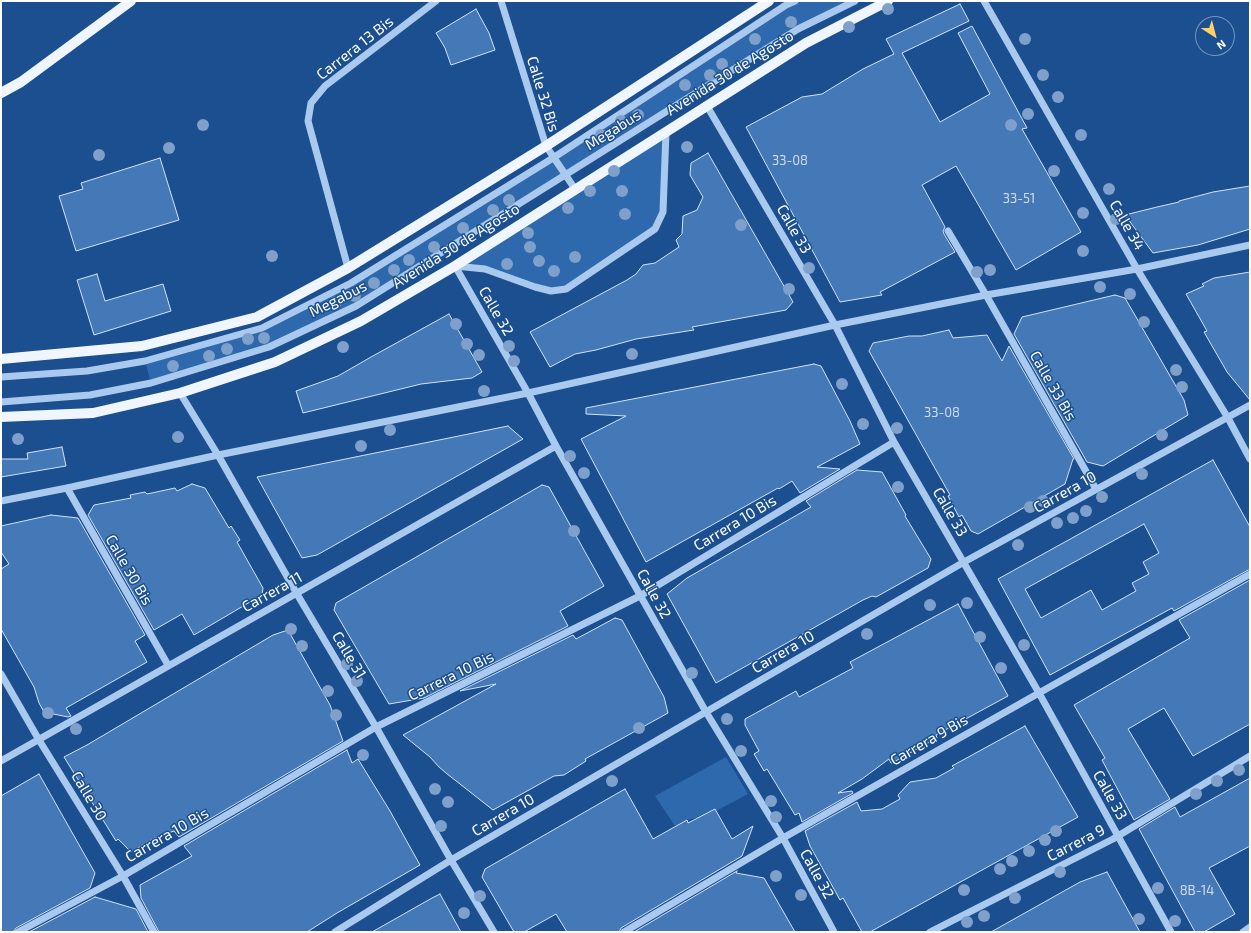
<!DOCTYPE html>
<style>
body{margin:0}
#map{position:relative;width:1251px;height:933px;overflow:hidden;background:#1b4f8f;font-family:"Exo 2",sans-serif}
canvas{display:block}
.frame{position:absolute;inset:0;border:2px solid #fff;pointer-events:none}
.north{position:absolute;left:1195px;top:16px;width:40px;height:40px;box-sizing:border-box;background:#1b4f8f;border:1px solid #7695bc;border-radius:50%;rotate:144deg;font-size:11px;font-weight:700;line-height:16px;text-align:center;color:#fff}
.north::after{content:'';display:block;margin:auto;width:14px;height:18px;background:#ffd166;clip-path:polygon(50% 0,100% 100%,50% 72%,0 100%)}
</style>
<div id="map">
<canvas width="1251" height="933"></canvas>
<div class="frame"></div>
<div class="north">N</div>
</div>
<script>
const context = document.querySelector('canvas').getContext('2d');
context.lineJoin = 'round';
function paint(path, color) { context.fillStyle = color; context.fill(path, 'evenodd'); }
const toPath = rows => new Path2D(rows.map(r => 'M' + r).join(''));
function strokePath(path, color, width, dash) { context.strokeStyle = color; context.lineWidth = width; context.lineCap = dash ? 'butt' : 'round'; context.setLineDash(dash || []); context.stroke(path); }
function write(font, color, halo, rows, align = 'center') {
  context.font = font + ' "Exo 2",sans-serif'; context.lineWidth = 3; context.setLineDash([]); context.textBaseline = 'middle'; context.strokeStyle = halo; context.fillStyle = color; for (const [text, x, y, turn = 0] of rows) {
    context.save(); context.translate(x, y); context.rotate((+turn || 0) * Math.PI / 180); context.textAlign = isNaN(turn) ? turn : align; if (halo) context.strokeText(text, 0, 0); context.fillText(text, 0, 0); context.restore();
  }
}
paint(toPath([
 [795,1,855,1,798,29,356,306,269,347,151,383,145,361,262,328,351,283],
 [666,132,663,212,655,229,566,289,551,291,485,269,455,266],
 [726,757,748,794,716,811,715,809,700,817,687,820,675,826,655,796]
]), '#2e69ad');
const building = toPath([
 [960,4,969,21,902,53,940,122,990,94,958,33,972,26,1027,128,1022,129,1081,232,1016,270,956,166,922,185,945,227,943,231,944,234,955,252,880,292,882,295,840,302,746,127,802,97,822,94,863,69,894,54,886,39,960,4],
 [476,9,489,33,495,50,451,65,445,48,436,33,476,9],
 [708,153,793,302,786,310,692,327,694,330,636,339,596,350,575,354,550,367,530,332,627,280,636,274,643,265,655,263,679,247,676,240,682,234,683,216,697,210,703,197,690,175,691,163,708,153],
 [160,158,179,220,76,251,59,196,83,189,81,183,160,158],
 [1250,186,1250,229,1198,245,1153,253,1125,215,1157,207,1179,202,1179,201,1213,192,1250,186],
 [1250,272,1250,400,1227,372,1204,332,1207,331,1186,294,1204,286,1202,284,1214,278,1250,272],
 [97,274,105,301,163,284,171,311,94,335,77,280,97,274],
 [1115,295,1125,298,1184,400,1188,415,1103,466,1087,462,1014,334,1022,317,1115,295],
 [449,314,482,372,472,378,421,384,303,413,296,391,338,376,371,357,449,314],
 [949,330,953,338,987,335,1002,361,1009,346,1074,459,1073,459,1065,484,978,534,971,531,962,515,959,517,948,496,950,495,869,351,873,343,909,336,922,336,949,330],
 [814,364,821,366,850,421,860,444,817,467,840,469,800,493,792,481,779,489,778,488,646,562,581,439,626,416,586,414,586,408,814,364],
 [508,426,523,439,317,555,302,558,257,477,508,426],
 [62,447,66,466,1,477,1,459,28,459,27,453,62,447],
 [1213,460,1250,527,1250,569,1174,611,1172,608,1050,675,998,579,1213,460],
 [1144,524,1159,553,1143,562,1149,574,1132,583,1136,591,1102,610,1091,590,1041,618,1025,589,1144,524],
 [857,470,882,472,906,515,905,516,931,559,928,568,876,597,872,596,863,600,716,683,667,594,687,578,811,507,806,501,857,470],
 [192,484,205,488,229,528,231,526,240,540,237,542,263,588,262,595,194,635,182,614,154,630,88,515,94,505,131,498,130,495,145,492,147,494,175,488,177,491,192,484],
 [542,485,549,487,604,586,560,611,568,626,424,698,389,704,334,610,336,603,542,485],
 [51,515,78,518,145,635,135,641,147,662,66,708,71,716,68,717,44,712,39,703,34,687,1,629,1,569,9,564,1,552,1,526,51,515],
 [1250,580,1250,724,1193,756,1164,708,1128,729,1170,799,1134,820,1102,760,1105,758,1074,705,1190,638,1179,620,1250,580],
 [958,604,1008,696,936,735,937,738,892,763,891,763,889,759,862,779,838,793,852,791,853,793,802,822,799,813,795,815,767,769,764,771,754,754,759,751,745,725,745,719,796,691,799,697,853,668,850,662,958,604],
 [615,618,622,620,664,697,668,713,585,759,586,761,564,775,554,776,493,810,446,773,439,767,430,757,403,735,496,684,460,691,573,635,576,639,615,618],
 [288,630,330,705,343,741,179,837,174,831,155,838,131,852,118,839,116,841,64,757,87,745,273,635,288,630],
 [1025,726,1078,817,870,932,862,932,843,898,840,900,810,846,805,831,857,802,861,811,882,809,900,799,898,795,910,782,936,778,954,768,952,766,1025,726],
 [347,750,352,763,358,759,390,811,420,865,337,913,307,932,159,932,141,898,140,885,192,856,184,846,347,750],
 [39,774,95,873,90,888,16,928,13,932,1,932,1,796,39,774],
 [1250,778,1250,846,1209,868,1235,914,1204,932,1195,932,1139,829,1175,807,1180,817,1250,778],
 [625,789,653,839,687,820,688,823,715,809,732,839,753,826,742,856,621,928,619,932,567,932,556,914,524,932,514,932,482,877,485,869,625,789],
 [737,871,736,873,764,878,795,932,634,932,737,871],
 [1107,872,1140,932,991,932,1080,882,1107,872],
 [440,894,461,932,372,932,432,898,440,894],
 [95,897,136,909,148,932,29,932,95,897]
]);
paint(building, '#4478b7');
strokePath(building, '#cfe3fa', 1);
strokePath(toPath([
 [501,1,546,146,575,189],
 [984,1,1137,269,1228,418,1250,459],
 [707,106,835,325,894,442,1039,693,1171,932],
 [948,231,986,295,1096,489],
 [455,266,528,393,556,446,706,712,783,838,834,932],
 [455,266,485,269,535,287,551,291,566,289,655,229,663,212,666,132],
 [348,268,308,121,311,103,325,86,436,1],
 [1,377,87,371,145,361,262,328,351,283,553,158,786,5,795,1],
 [180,393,218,455,297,594,376,727,451,860,494,932],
 [1,402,90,395,151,383,269,347,356,306,798,29,855,1],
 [67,488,168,665],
 [1,501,67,488,218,455,528,393,835,325,986,295,1137,269,1250,245],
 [1,674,39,740,123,876,154,932],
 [1,761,556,446],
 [18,932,123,876,376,727,640,596,894,442],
 [335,932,451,860,964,562,1250,405],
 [624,932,783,838,1039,693,1250,574],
 [930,932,1113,839,1250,756],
 [1243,932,1250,927]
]), '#a9c9ee', 7);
strokePath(toPath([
 [1,93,21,82,131,1],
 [1,359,142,346,257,317,348,268,546,146,769,1],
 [1,417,93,413,180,393,275,362,361,321,455,266,806,43,888,1]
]), '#f0f6ff', 10);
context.fillStyle = '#7ea0ca';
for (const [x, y] of [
 [888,9],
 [791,22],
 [849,27],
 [755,39],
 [1025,39],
 [722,64],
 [710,75],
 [1043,75],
 [685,85],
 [1058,97],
 [1028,114],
 [638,115],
 [621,121],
 [203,125],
 [1011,125],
 [601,135],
 [1081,135],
 [687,147],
 [169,148],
 [99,155],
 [614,171],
 [1054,171],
 [1109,189],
 [590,191],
 [622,191],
 [509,200],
 [568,208],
 [493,210],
 [1083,213],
 [625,214],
 [1116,219],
 [741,225],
 [463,228],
 [528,233],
 [434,247],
 [530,247],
 [1083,251],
 [272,256],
 [575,257],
 [409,260],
 [539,261],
 [507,264],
 [809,268],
 [394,270],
 [990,270],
 [554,271],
 [977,272],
 [374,283],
 [1100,287],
 [789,289],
 [1130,294],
 [355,296],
 [336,302],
 [1144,322],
 [456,324],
 [264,338],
 [248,339],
 [467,344],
 [509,346],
 [343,347],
 [227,349],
 [632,354],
 [479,355],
 [209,356],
 [514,361],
 [173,366],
 [1176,370],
 [842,384],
 [1182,387],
 [484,391],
 [863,424],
 [897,428],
 [390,430],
 [1162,435],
 [178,437],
 [18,439],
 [361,446],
 [570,456],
 [584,473],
 [1142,474],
 [898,487],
 [1102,497],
 [1043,501],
 [1030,507],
 [1086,511],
 [1073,518],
 [1057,523],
 [574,531],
 [1018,545],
 [967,603],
 [930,605],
 [291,629],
 [867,634],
 [980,637],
 [1024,645],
 [302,646],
 [347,664],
 [1001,668],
 [692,673],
 [357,681],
 [328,691],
 [48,713],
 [336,715],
 [727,719],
 [639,728],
 [76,729],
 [741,751],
 [363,755],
 [1239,770],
 [612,781],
 [1217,781],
 [435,789],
 [1196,794],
 [771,801],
 [448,802],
 [776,817],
 [441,826],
 [1056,831],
 [1045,840],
 [1029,851],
 [1012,861],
 [1000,869],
 [1060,872],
 [776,876],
 [1158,888],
 [964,890],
 [801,895],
 [480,896],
 [1015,898],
 [464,913],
 [984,916],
 [1139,919],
 [1175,921],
 [967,922]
]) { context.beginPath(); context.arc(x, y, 6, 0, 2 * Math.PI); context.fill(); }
write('13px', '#d0dded', null, [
 ["33-08",790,161],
 ["33-51",1019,199],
 ["33-08",942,413],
 ["8B-14",1197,891]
]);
write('15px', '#fff', '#1b4f8f', [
 ["Carrera 13 Bis",355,48,-38],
 ["Avenida 30 de Agosto",730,73,-32],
 ["Calle 32 Bis",543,94,73],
 ["Megabus",613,130,-32],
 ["Calle 34",1127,225,60],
 ["Calle 33",794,229,60],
 ["Avenida 30 de Agosto",456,246,-32],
 ["Megabus",338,299,-27],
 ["Calle 32",496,311,60],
 ["Calle 33 Bis",1053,386,60],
 ["Carrera 10",1065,492,-29],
 ["Calle 33",950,512,60],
 ["Carrera 10 Bis",735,523,-31],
 ["Calle 30 Bis",129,570,60],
 ["Carrera 11",272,592,-29],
 ["Calle 32",654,594,61],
 ["Carrera 10",783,652,-30],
 ["Calle 31",349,655,59],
 ["Carrera 10 Bis",451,676,-26],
 ["Carrera 9 Bis",929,740,-30],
 ["Calle 33",1110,795,61],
 ["Calle 30",89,796,59],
 ["Carrera 10",503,815,-30],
 ["Carrera 10 Bis",167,835,-30],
 ["Carrera 9",1076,843,-27],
 ["Calle 32",817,874,61]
]);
</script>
